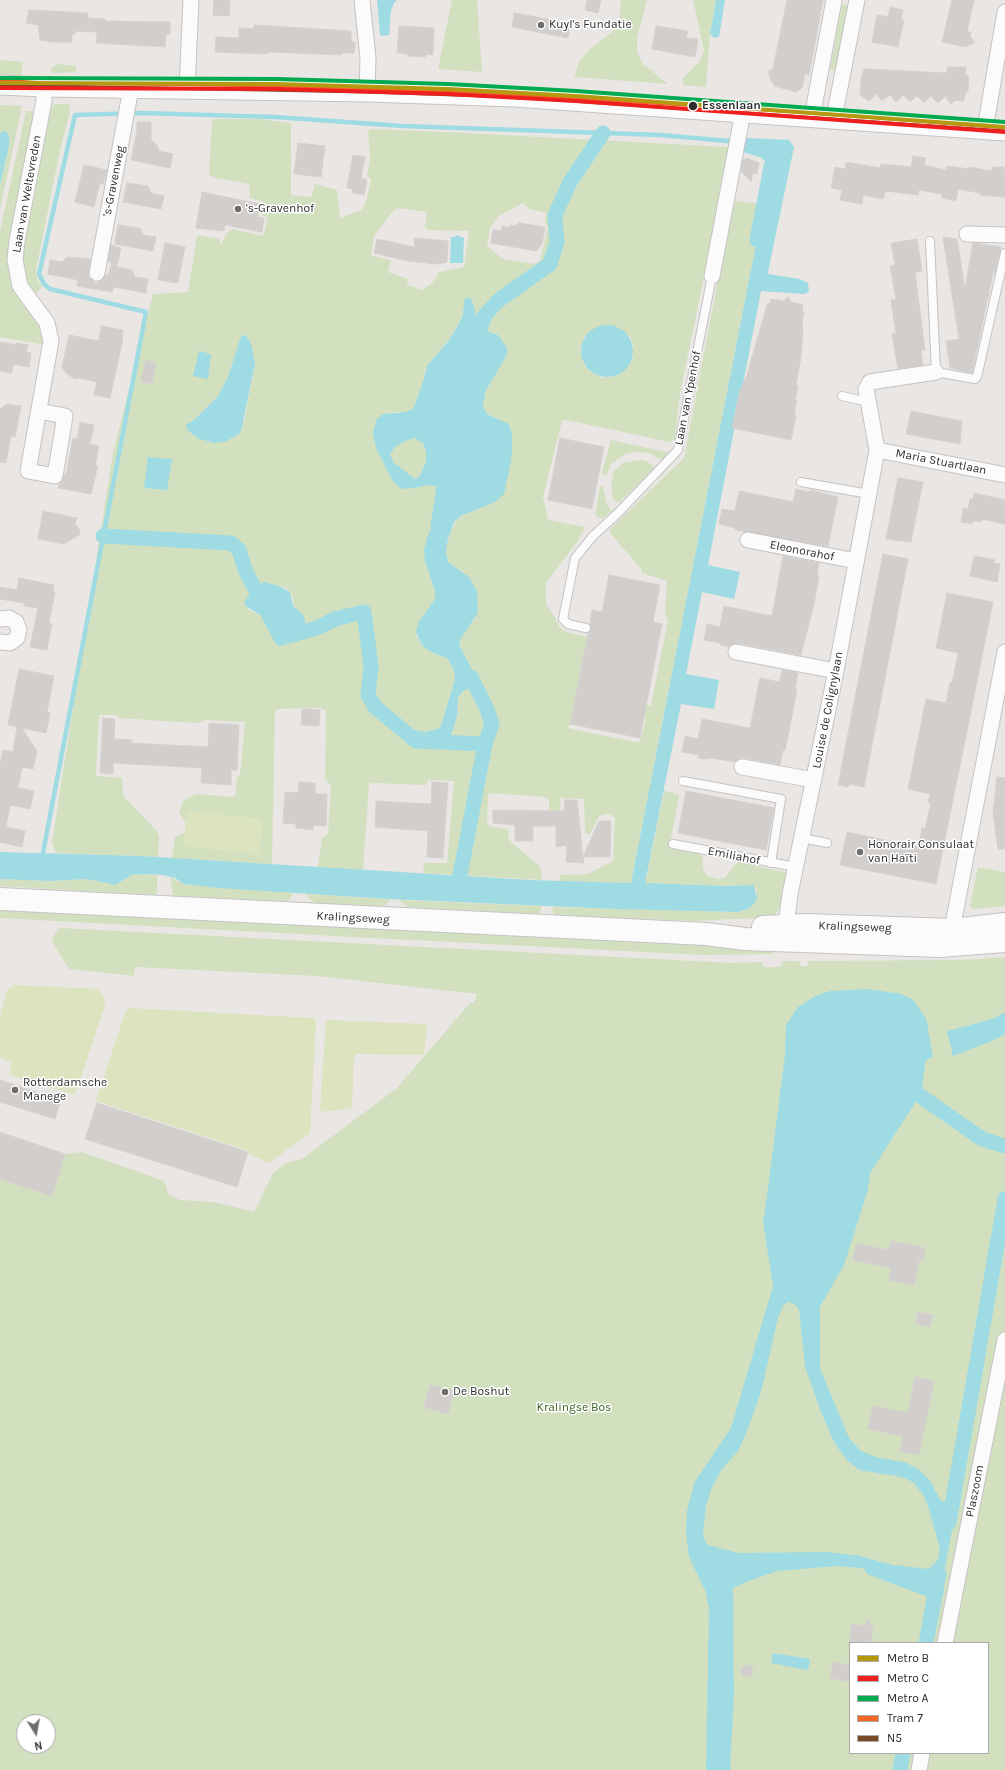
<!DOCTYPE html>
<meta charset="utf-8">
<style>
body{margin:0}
#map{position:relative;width:1005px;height:1770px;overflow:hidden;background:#e9e6e3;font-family:Karla,sans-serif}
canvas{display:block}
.legend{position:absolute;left:849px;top:1642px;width:140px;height:112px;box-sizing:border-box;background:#fff;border:1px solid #ababab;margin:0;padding:5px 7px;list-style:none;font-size:12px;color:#2c2c2c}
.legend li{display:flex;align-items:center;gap:8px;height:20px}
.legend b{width:20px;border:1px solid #ababab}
.north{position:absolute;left:16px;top:1714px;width:40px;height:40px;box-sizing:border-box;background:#fff;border:1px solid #ababab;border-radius:50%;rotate:169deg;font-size:11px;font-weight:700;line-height:16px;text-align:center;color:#2c2c2c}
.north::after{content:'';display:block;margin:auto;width:14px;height:18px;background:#6e6d6c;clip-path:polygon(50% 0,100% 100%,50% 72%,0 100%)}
</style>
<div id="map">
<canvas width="1005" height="1770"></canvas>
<ul class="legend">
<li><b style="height:5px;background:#b59910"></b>Metro B</li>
<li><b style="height:5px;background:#ef1f1f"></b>Metro C</li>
<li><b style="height:5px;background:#00aa50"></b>Metro A</li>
<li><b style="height:5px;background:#f26522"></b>Tram 7</li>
<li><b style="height:5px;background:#7a4b2a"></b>N5</li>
</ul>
<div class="north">N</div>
</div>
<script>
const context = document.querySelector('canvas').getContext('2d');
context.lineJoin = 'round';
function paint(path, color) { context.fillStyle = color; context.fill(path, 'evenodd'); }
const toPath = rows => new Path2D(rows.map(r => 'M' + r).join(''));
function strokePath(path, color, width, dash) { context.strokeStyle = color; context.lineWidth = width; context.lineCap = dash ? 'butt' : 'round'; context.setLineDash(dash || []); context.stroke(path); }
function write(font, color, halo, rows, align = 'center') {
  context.font = font + ' Karla,sans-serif'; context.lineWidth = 3; context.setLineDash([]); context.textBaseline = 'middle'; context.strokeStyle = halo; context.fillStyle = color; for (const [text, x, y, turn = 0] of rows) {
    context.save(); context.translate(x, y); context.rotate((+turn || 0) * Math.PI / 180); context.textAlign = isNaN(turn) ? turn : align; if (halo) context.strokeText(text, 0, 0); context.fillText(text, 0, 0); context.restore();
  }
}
paint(toPath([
 [452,0,477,0,482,72,438,69],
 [621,0,647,0,637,38,637,52,643,64,668,84,574,77,580,60,590,49,613,31,619,21],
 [693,0,716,0,710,34,706,87,683,85,683,78,700,61,704,50],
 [842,4,850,6,838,71,830,70],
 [0,60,23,62,21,77,0,75],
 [57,64,76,66,76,72,52,73,51,69],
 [55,104,69,104,70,112,59,155,36,270,37,279,42,287,35,295,26,283,22,255,51,108],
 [0,105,22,106,0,209,0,185,9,146,8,142,0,133],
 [26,111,37,111,8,260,9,269,12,284,42,330,45,345,0,337,0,232],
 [214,119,259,119,291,123,291,195,311,197,315,184,337,190,340,218,361,210,365,205,371,180,367,176,370,158,368,133,370,129,446,132,728,147,730,150,680,394,675,439,670,442,566,420,562,421,543,497,548,520,585,527,578,541,546,583,546,604,555,617,560,628,567,632,587,637,570,724,567,728,635,742,640,742,646,719,643,718,646,706,651,705,668,620,665,615,667,581,642,573,641,569,611,534,610,529,684,458,733,201,764,204,631,883,559,881,560,875,588,874,613,861,615,817,608,814,599,816,590,834,585,833,584,799,560,798,561,826,549,826,549,800,545,797,490,793,488,795,487,823,490,827,508,829,509,839,512,843,536,863,541,869,542,880,423,873,424,863,447,863,454,781,429,780,426,785,373,783,369,784,363,870,318,867,322,838,328,834,331,785,325,779,326,711,321,708,278,709,275,712,272,864,172,858,175,837,185,833,184,846,188,811,186,824,179,813,184,800,196,794,235,797,237,778,240,775,245,722,205,720,199,723,179,722,118,718,117,715,99,715,96,776,122,778,123,794,126,799,157,831,159,837,158,857,56,853,52,842,113,453,153,294,188,292,197,235,219,239,221,244,228,232,232,229,263,236,268,218,262,215,264,202,250,198,249,184,215,178,209,174,212,123],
 [523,203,530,209,547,213,545,223,548,226,540,261,535,264,503,259,487,246,490,228,499,216],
 [398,208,427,212,425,228,428,230,469,231,464,267,439,272,433,282,422,290,407,285,408,279,388,272,391,260,371,256,374,236,394,210],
 [463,309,507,355,485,392,483,403,484,410,487,414,500,419,495,502,467,513,457,519,451,530,446,548,448,562,463,572,475,619,462,635,459,645,483,690,474,691,469,688,462,692,458,698,457,716,451,736,393,731,425,732,438,729,441,726,455,679,454,671,448,659,429,651,421,644,416,636,435,599,435,592,425,561,427,537,446,502,445,496,436,486,392,480,373,433,391,412,406,412,413,409,423,382,425,370,452,335,462,317],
 [594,329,630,336,633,345,633,357,631,362,616,376,603,378,591,372,585,366,580,348,585,336],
 [245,335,251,343,255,363,244,422,239,434,227,441,209,442,186,425,195,419,218,396,228,377,241,337],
 [265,582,286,588,292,595,295,609,303,615,290,642,262,616,247,609],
 [416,438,423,443,426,452,426,462,419,477,415,479,393,462,390,454,395,447,407,440],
 [611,440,671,453,663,460,649,453,636,452,625,454,611,464,606,475,602,473],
 [640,460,646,461,655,467,619,503,617,502,613,498,611,486,614,471,623,463],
 [600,486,603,486,607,505,612,511,602,519,595,515],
 [664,791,677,794,679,797,669,848,698,853,702,856,703,869,706,875,717,879,725,878,736,863,740,862,787,873,781,906,774,917,694,921,554,915,552,907,738,912,748,909,757,899,756,889,749,885,725,886,645,884],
 [978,867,1005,872,1005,906,974,909,970,906],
 [144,874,157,875,157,893,155,895,0,886,0,879,50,881,87,879,115,885,132,875],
 [170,877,184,884,293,893,290,899,286,901,176,896,173,895],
 [305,894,355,897,389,899,389,902,382,907,315,904],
 [399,900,542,906,539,914,408,907],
 [0,908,692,942,777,949,772,954,703,955,335,936,0,918],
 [60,928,732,963,761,962,764,967,781,967,783,961,799,961,801,966,809,966,807,961,960,960,1005,957,1005,1770,0,1770,0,1179,52,1196,65,1154,82,1152,164,1181,169,1195,180,1200,214,1202,254,1212,273,1173,286,1163,302,1159,396,1089,470,1003,474,1003,477,994,317,976,135,967,134,976,69,969,52,942,54,935],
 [850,1643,988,1643,988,1753,850,1753],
 [24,1722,48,1722,48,1746,24,1746]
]), '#d2e0c0');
paint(toPath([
 [187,811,263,819,259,854,183,846],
 [14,985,99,989,104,996,105,1005,75,1095,9,1075,12,1063,0,1057,0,1018,7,990],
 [129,1008,313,1018,316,1022,310,1133,269,1163,249,1154,247,1150,96,1101,125,1013],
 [330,1020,425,1024,427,1027,424,1055,356,1054,354,1057,352,1108,322,1112,320,1109,326,1021]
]), '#dbe4be');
paint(toPath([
 [377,0,397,0,394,3,391,11,389,35,382,36,380,34],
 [716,0,725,0,719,37,714,38,710,34],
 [5,131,9,135,9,146,0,185,0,133],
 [747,138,789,140,794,147,768,272,768,274,800,279,808,283,809,292,804,294,761,291,708,565,740,572,734,599,702,592,686,674,719,680,714,709,681,704,645,883,725,886,754,885,757,899,753,905,748,909,738,912,616,909,389,899,218,888,184,884,175,878,163,875,144,874,132,875,115,885,87,879,50,881,0,879,0,852,141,856,530,880,631,883,767,188,765,161,760,157,742,152],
 [456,235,464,238,463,263,450,263,451,237,455,237],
 [467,297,472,300,480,329,498,335,507,348,507,355,485,392,483,407,487,414,509,424,512,436,512,449,511,461,504,494,495,502,461,516,454,522,448,539,446,551,448,562,469,577,477,591,478,613,461,638,459,645,483,690,483,693,480,694,469,688,462,692,458,698,457,716,451,736,441,745,402,736,393,731,397,727,425,732,438,729,441,726,455,679,454,671,448,659,429,651,421,644,416,632,418,623,435,599,435,592,425,561,424,551,427,537,446,502,445,496,436,486,430,485,407,489,400,488,392,480,376,448,373,433,376,420,383,414,406,412,413,409,423,382,427,366,449,340,457,327,462,317,465,299],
 [415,438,423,443,426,452,426,462,419,477,415,479,393,462,390,454,395,447,407,440],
 '581 351a26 26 0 1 1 52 0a26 26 0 1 1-52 0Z',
 [245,335,251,343,255,363,242,428,239,434,227,441,215,443,199,439,187,430,186,425,195,419,218,396,228,377,241,336],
 [199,351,211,354,208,379,193,376],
 [148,457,172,459,167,490,144,488],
 [265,582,279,586,290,592,293,606,303,615,305,619,305,628,299,641,290,642,262,616,245,606,245,601,252,591,259,584],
 [868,989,901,994,912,999,926,1018,933,1056,925,1062,922,1092,870,1173,868,1190,844,1265,820,1307,820,1368,849,1438,861,1451,876,1457,907,1463,919,1470,929,1479,941,1501,957,1504,940,1594,930,1592,929,1587,923,1583,900,1576,861,1568,837,1566,778,1571,751,1580,733,1588,734,1694,730,1770,706,1770,709,1609,705,1590,689,1557,686,1534,687,1511,694,1483,731,1428,773,1286,763,1222,767,1196,785,1055,786,1025,798,1007,815,996,830,991],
 [788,1302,794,1304,799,1309,805,1367,821,1412,833,1440,840,1451,848,1461,859,1470,901,1477,913,1482,924,1496,930,1513,940,1549,938,1560,929,1569,893,1565,859,1556,827,1552,739,1553,708,1545,704,1539,703,1534,706,1505,712,1487,722,1469,738,1451,748,1429,761,1392,778,1318,783,1306],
 [1005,1012,1005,1034,992,1041,953,1056,947,1031,993,1019],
 [773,1653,810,1659,808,1670,771,1663]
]), '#9fdbe2');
strokePath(toPath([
 [42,858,146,312,50,289,44,284,39,274,75,115,143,113,275,117,403,126,661,135,739,142,751,144]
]), '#9fdbe2', 4.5);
strokePath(toPath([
 [757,240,771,167],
 [473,347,485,315,499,300,550,264,557,242,555,215,570,182,603,133],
 [439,535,438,526,446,474],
 [103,536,231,543,239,550,246,572,281,638,317,628,335,619,364,612,371,666,368,695,375,707,416,741,485,744,457,891],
 [471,677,487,709,492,724,485,744],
 [902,1087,919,1095,982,1139,1005,1146],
 [949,1523,1005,1199],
 [872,1568,936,1592],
 [926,1643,939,1574],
 [900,1770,903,1753]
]), '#9fdbe2', 15);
const building = toPath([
 [214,0,230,0,229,16,213,15,214,0],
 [587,0,601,0,598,13,585,10,587,0],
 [787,0,823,0,809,75,805,74,802,88,796,92,774,86,769,76,769,71,773,69,787,0],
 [952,0,974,0,967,32,971,32,970,37,975,42,966,47,942,42,952,0],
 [890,7,903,10,901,20,904,20,898,47,872,42,877,15,888,17,890,7],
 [29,10,88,13,88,18,105,19,105,21,170,22,170,34,166,34,165,47,96,43,97,32,75,31,75,34,72,34,72,42,49,42,48,41,40,40,38,25,26,23,29,10],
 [514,13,570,23,568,38,512,27,514,13],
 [254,25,351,31,351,42,355,42,354,53,342,53,342,55,268,52,268,54,215,52,216,37,239,38,239,28,254,29,254,25],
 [399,26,434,28,433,55,426,54,425,57,408,56,408,54,397,53,399,26],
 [656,26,688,31,686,38,698,39,695,57,652,49,656,26],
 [947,67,966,67,965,74,969,77,968,91,965,94,964,101,955,100,951,104,945,96,938,103,931,96,924,103,917,96,910,102,903,95,896,102,890,95,882,101,876,94,869,101,860,95,861,79,864,69,947,73,947,67],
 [137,122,151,122,151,140,157,145,159,151,173,154,170,168,131,160,137,130,137,122],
 [298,143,325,146,321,177,294,174,298,143],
 [353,155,365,157,361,178,367,180,364,195,352,193,353,189,347,188,353,155],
 [913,156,926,158,924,165,946,170,947,166,969,169,969,167,992,171,992,167,1004,167,1005,197,980,195,980,193,958,189,956,201,942,198,942,194,919,190,918,195,886,191,883,199,863,195,862,204,840,200,842,190,831,188,835,167,845,169,846,162,880,168,881,164,911,167,913,156],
 [747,158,759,163,757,174,753,173,751,182,741,171,743,160,747,158],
 [84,165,107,170,103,184,100,183,94,207,75,202,84,165],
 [127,183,148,186,151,193,164,196,161,209,123,202,127,183],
 [202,192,260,204,258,217,264,218,262,232,225,225,224,231,196,228,202,192],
 [519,223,545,227,542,244,536,251,491,243,493,229,501,231,502,226,509,228,510,225,515,226,519,223],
 [118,225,140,228,143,235,156,237,153,251,115,244,118,225],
 [943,237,957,239,965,289,973,243,1001,247,995,273,993,273,972,373,950,368,946,341,959,339,943,237],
 [414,238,448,241,447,262,438,264,407,261,374,253,377,239,415,247,414,238],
 [917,239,922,271,915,272,925,350,921,350,923,365,898,369,892,334,896,334,891,300,896,299,890,266,895,265,891,243,917,239],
 [165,243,185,247,178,283,158,280,165,243],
 [111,245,121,248,117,267,132,270,135,277,148,279,146,293,114,287,112,292,77,286,78,280,48,274,50,260,62,262,67,257,90,259,88,276,96,284,109,273,111,265,115,266,108,261,111,245],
 [788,297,791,302,803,305,802,310,804,312,802,325,803,327,801,357,796,385,798,386,795,400,797,401,794,414,796,416,791,440,732,428,740,390,747,375,767,305,770,303,771,299,783,301,788,297],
 [101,326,123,330,122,343,110,398,94,395,97,382,80,378,75,379,67,374,62,367,69,335,99,341,101,326],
 [0,342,16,345,16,343,28,345,26,352,31,353,29,367,13,364,12,373,0,371,0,342],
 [146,360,156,363,152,384,141,381,146,360],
 [7,404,21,406,15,437,11,436,6,463,0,462,0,409,7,404],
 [911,411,962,421,960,444,906,434,911,411],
 [80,422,94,425,90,444,99,446,95,466,98,466,91,494,58,488,64,475,66,475,73,438,77,439,80,422],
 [560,438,604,447,592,509,548,500,560,438],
 [898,478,923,482,911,542,886,539,898,478],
 [796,489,810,492,810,490,838,497,828,546,745,532,735,530,735,528,719,524,722,509,735,511,739,491,793,502,796,489],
 [974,493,1005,500,1005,524,982,519,981,522,973,521,972,524,961,522,963,508,968,509,970,499,973,499,974,493],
 [43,511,77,518,75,524,80,530,79,535,64,544,38,539,43,511],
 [883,554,908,559,864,787,849,784,849,787,838,785,883,554],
 [783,556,819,563,817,576,819,576,814,604,801,655,738,643,733,644,729,647,720,645,721,643,704,640,707,624,720,627,724,606,772,616,783,556],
 [974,556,995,560,994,563,1000,564,997,582,970,576,974,556],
 [609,575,660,585,653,622,662,624,640,738,570,724,588,633,591,629,590,624,592,610,602,612,609,575],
 [19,578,54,585,53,592,55,592,49,623,52,624,47,650,30,647,38,608,24,606,24,603,0,599,0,587,17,590,19,578],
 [947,593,993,602,936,884,840,865,847,832,918,847,922,828,925,829,931,803,928,803,930,794,908,789,926,699,946,703,950,682,952,683,958,653,936,648,947,593],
 [19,669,54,676,47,712,50,713,46,733,22,728,37,751,33,769,22,767,18,788,34,791,30,809,10,805,6,827,25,831,22,847,0,842,0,765,3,750,13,752,17,727,8,725,19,669],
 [782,670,798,673,795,688,797,689,788,737,785,750,783,750,780,765,744,758,738,759,735,762,712,758,705,759,698,758,699,755,682,752,685,736,698,739,702,719,750,728,760,678,780,682,782,670],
 [302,709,320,710,319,726,301,725,302,709],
 [103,718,115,719,114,739,132,740,131,743,208,747,209,723,239,725,237,770,231,770,231,785,201,783,202,768,113,763,113,774,100,773,103,718],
 [997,777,1005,778,1005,849,998,849,993,814,997,777],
 [299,782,315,783,315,794,327,794,326,826,313,825,313,830,296,828,296,824,283,823,285,792,298,793,299,782],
 [432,782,448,783,443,858,427,857,428,831,375,827,376,801,431,804,432,782],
 [686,791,774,808,766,850,678,833,686,791],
 [565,800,577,800,583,857,599,821,611,821,610,857,583,857,584,863,566,862,567,845,556,847,556,826,533,826,533,841,515,841,515,825,493,823,493,810,564,811,565,800],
 [0,1080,61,1100,55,1119,0,1102,0,1080],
 [97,1103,248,1152,237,1187,85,1139,97,1103],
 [0,1132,65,1154,52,1196,0,1179,0,1132],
 [891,1241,925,1248,923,1261,919,1260,914,1285,889,1280,891,1268,853,1260,856,1244,889,1250,891,1241],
 [918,1312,933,1315,930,1327,915,1324,918,1312],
 [915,1377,934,1381,919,1455,900,1451,903,1436,868,1429,873,1406,908,1413,915,1377],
 [430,1385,454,1391,448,1414,424,1407,430,1385],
 [869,1620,873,1630,870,1643,849,1643,852,1624,864,1626,869,1620],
 [833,1662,850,1666,850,1682,830,1678,833,1662],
 '741 1671a6 6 0 1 1 12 0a6 6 0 1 1-12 0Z'
]);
paint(building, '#d1cecc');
strokePath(building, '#d4d1cf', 1);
const service = toPath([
 [930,241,936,372,975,379,977,377,1005,253],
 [842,396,868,402],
 [801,482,869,494],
 [586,628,568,624,563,619,575,558,593,536,618,513,678,450,712,276],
 [683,781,781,799,771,863],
 [802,838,827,843],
 [673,844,796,867]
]);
const minor = toPath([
 [362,0,368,58,367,92],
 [187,89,191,0],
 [812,117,834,0],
 [834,118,857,0],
 [985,129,1005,12],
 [967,234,1005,235],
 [97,273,131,88],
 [712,276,743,112],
 [39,411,65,416,55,476,28,471,51,341,47,323,20,286,15,260,17,241,44,101,44,87],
 [877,450,1005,475],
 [748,540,856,561],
 [0,619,9,618,16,622,19,630,17,638,10,643,0,642],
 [736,652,836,671],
 [742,767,814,780],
 [786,925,790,894,836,671,877,450,866,389,870,382,936,372],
 [953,939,954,919,1005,652],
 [945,1643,1005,1340],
 [919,1770,922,1753]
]);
const tertiary = toPath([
 [0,85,44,87,367,92,514,97,1005,131]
]);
const secondary = toPath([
 [0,899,706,934,745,939,940,946,1005,941],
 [763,927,805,925,953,930,1005,924]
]);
strokePath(service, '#c4c3c3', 10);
strokePath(minor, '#c4c3c3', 17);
strokePath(tertiary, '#c4c3c3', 21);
strokePath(secondary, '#c4c3c3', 24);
strokePath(service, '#fcfbfb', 8);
strokePath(minor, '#fcfbfb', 15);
strokePath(tertiary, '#fcfbfb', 19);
strokePath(secondary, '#fcfbfb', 22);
strokePath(toPath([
 [0,85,367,92,514,97,1005,131]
]), '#7a4b2a', 3);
strokePath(toPath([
 [0,80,44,83,277,86,488,93,813,113,1005,128]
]), '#f26522', 3);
strokePath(toPath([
 [0,83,277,84,448,89,576,96,1005,127]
]), '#b59910', 4);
strokePath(toPath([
 [0,88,277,89,448,94,576,101,1005,132]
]), '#ef1f1f', 4);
strokePath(toPath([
 [0,78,277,79,448,84,576,91,1005,122]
]), '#00aa50', 4);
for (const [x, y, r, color] of [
 [541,25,4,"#6e6d6c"],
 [693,106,5,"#2c2c2c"],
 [238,209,4,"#6e6d6c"],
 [860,852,4,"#6e6d6c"],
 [15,1090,4,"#6e6d6c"],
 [445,1392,4,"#6e6d6c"]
]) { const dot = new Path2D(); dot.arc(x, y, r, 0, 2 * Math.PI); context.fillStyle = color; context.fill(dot); strokePath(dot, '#fff', 1.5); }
write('12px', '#2c2c2c', '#fff', [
 ["Kuyl's Fundatie",549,25],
 ["'s-Gravenhof",246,209],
 ["Honorair Consulaat",868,845],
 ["van Haïti",868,859],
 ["Rotterdamsche",23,1083],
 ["Manege",23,1097],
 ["De Boshut",453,1392]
], 'left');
write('bold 12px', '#2c2c2c', '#fff', [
 ["Essenlaan",702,106]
], 'left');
write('12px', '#2c2c2c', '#fff', [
 ["'s-Gravenweg",114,181,-79],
 ["Laan van Weltevreden",27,194,-80],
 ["Laan van Ypenhof",688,398,-79],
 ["Maria Stuartlaan",941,462,11],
 ["Eleonorahof",802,551,11],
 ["Louise de Colignylaan",828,710,-79],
 ["Emiliahof",734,856,11],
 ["Kralingseweg",353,918,3],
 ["Kralingseweg",855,927,2],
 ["Plaszoom",975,1491,-79]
]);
write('12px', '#396223', '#fff', [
 ["Kralingse Bos",574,1408]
]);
</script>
